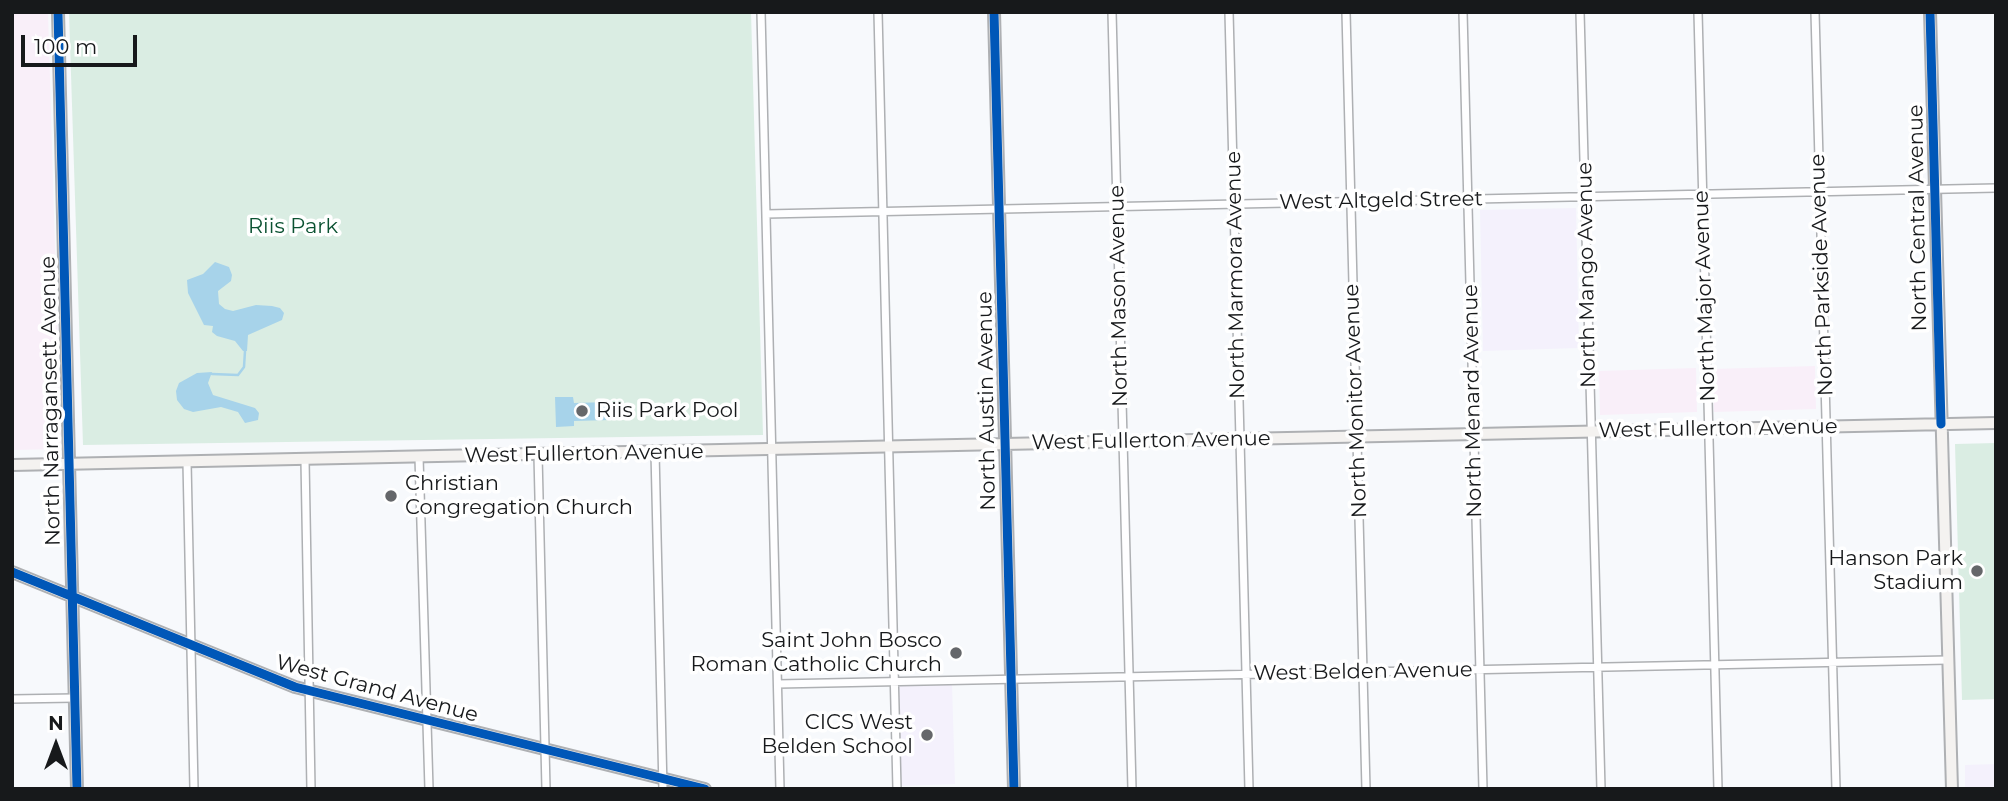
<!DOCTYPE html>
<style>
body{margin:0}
#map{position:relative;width:2008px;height:801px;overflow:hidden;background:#f7f9fc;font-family:Montserrat,sans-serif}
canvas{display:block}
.frame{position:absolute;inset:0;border:14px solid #17191b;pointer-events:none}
.north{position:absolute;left:21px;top:710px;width:70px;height:70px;-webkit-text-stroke:5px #fff;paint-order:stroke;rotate:0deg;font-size:19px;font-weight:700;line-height:28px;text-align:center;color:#17191b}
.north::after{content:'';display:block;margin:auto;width:24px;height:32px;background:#17191b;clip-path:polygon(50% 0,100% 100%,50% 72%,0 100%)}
.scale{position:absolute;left:21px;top:35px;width:116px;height:32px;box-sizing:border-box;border:4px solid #17191b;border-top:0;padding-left:9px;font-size:21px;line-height:24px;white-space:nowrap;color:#17191b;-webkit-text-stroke:5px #fff;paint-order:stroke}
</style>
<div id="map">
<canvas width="2008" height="801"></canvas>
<div class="frame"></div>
<div class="north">N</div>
<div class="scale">100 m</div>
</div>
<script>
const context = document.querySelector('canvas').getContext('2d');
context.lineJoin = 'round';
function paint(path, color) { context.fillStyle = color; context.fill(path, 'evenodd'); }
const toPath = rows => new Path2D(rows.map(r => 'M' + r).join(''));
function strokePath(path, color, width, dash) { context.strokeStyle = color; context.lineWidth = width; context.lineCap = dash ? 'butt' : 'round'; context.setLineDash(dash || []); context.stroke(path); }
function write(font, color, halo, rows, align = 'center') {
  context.font = font + ' Montserrat,sans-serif'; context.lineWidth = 7; context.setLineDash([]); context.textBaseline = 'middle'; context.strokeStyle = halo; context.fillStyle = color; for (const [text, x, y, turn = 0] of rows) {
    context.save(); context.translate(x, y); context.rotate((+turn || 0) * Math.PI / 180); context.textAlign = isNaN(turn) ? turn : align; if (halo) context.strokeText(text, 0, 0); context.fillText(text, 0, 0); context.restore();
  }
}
paint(toPath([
 [12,12,48,12,61,449,12,450],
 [1815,366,1816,409,1714,412,1713,369],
 [1696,368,1697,412,1600,415,1599,371]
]), '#f9eff9');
paint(toPath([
 [1576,208,1579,348,1483,351,1480,210],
 [952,684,955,784,901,786,898,685],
 [1996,764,1996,789,1965,789,1965,765]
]), '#f4f1fc');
paint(toPath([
 [69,12,751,12,763,435,83,445],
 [1996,443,1996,699,1962,700,1955,444]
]), '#daede3');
paint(toPath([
 [215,262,229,267,232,275,231,281,218,291,219,304,225,309,233,311,256,305,272,306,280,308,284,313,282,320,248,335,247,351,243,351,235,341,217,336,212,332,213,326,204,325,188,293,187,280,203,274],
 [212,372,208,383,213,395,255,408,259,413,258,420,245,423,238,412,221,407,193,412,184,409,177,400,176,391,179,383,197,373],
 [555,397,573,397,574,403,608,402,609,420,574,421,574,426,556,427]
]), '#a7d3ea');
strokePath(toPath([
 [212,374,238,375,244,367,245,351]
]), '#a7d3ea', 2.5);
const street = toPath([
 [761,12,780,789],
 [878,12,897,789],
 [1112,12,1132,789],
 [1229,12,1249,789],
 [1346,12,1366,789],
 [1463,12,1483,789],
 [1580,12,1601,789],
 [1698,12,1718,789],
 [1815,12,1836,789],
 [766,214,1996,188],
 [655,452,663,789],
 [538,455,546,789],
 [419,457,429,789],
 [305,460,311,789],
 [187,462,194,789],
 [778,684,1948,660],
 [12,699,75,698]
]);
const secondary = toPath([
 [58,12,77,789],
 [994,12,1014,789],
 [1930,12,1952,789],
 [12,465,1996,423],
 [12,572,295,687,705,789]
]);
strokePath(street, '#aeb0b3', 10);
strokePath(secondary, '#aeb0b3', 14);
strokePath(street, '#fefeff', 7);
strokePath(secondary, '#f4f2f0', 10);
strokePath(toPath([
 [58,12,77,789],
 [994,12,1014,789],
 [1930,12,1941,424],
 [12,572,295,687,705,789]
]), '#0057b8', 9);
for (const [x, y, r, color] of [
 [582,411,7,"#65676a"],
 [391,496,7,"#65676a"],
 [1977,571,7,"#65676a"],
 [956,653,7,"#65676a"],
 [927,735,7,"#65676a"]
]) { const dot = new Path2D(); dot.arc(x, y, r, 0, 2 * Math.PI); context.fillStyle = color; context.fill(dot); strokePath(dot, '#fff', 2.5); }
write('21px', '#17191b', '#fff', [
 ["West Altgeld Street",1381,201,-1],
 ["North Central Avenue",1918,218,-91],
 ["North Marmora Avenue",1236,275,-91],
 ["North Mango Avenue",1587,275,-91],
 ["North Parkside Avenue",1822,275,-92],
 ["North Mason Avenue",1119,296,-91],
 ["North Major Avenue",1705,296,-92],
 ["North Narragansett Avenue",51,401,-91],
 ["North Austin Avenue",987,401,-91],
 ["North Monitor Avenue",1356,401,-92],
 ["North Menard Avenue",1473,401,-91],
 ["West Fullerton Avenue",1718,429,-1],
 ["West Fullerton Avenue",1151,441,-1],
 ["West Fullerton Avenue",584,454,-1],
 ["West Belden Avenue",1363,672,-1],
 ["West Grand Avenue",377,689,15]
]);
write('21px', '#0b5232', '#fff', [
 ["Riis Park",293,227]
]);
write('21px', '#17191b', '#fff', [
 ["Riis Park Pool",596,411,"left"],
 ["Christian",405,484,"left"],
 ["Congregation Church",405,508,"left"],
 ["Hanson Park",1963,559],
 ["Stadium",1963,583],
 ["Saint John Bosco",942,641],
 ["Roman Catholic Church",942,665],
 ["CICS West",913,723],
 ["Belden School",913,747]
], 'right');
</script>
